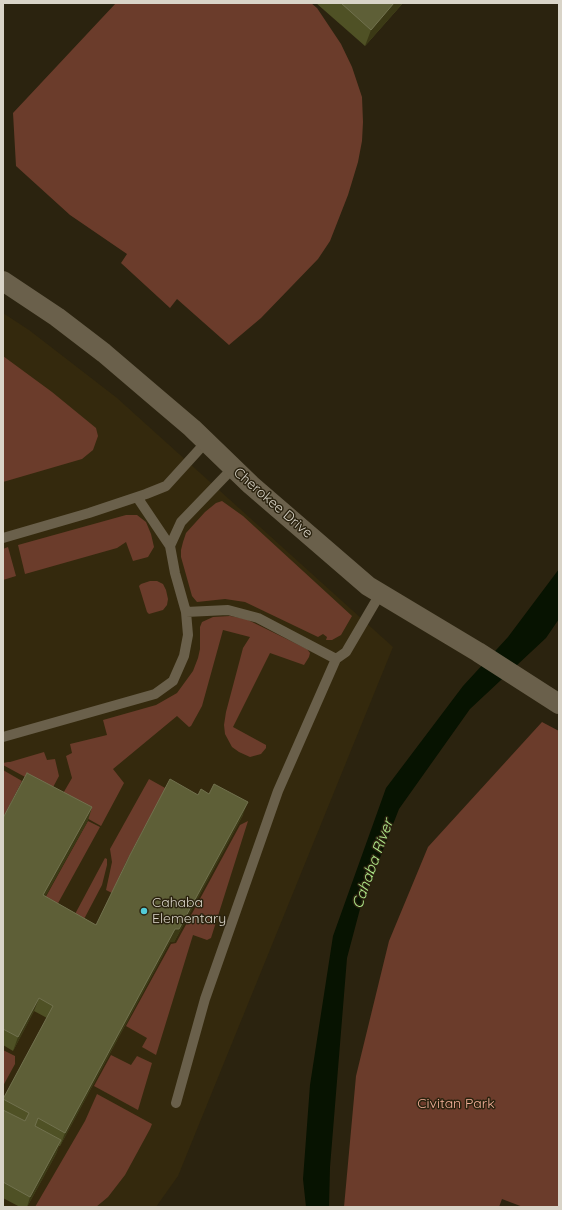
<!DOCTYPE html>
<style>
body{margin:0}
#map{position:relative;width:562px;height:1210px;overflow:hidden;background:#2b230f;font-family:Quicksand,sans-serif}
canvas{display:block}
.frame{position:absolute;inset:0;border:4px solid #d9d4c8;pointer-events:none}
</style>
<div id="map">
<canvas width="562" height="1210"></canvas>
<div class="frame"></div>
</div>
<script>
const context = document.querySelector('canvas').getContext('2d');
context.lineJoin = 'round';
function paint(path, color) { context.fillStyle = color; context.fill(path, 'evenodd'); }
const toPath = rows => new Path2D(rows.map(r => 'M' + r).join(''));
function strokePath(path, color, width, dash) { context.strokeStyle = color; context.lineWidth = width; context.lineCap = dash ? 'butt' : 'round'; context.setLineDash(dash || []); context.stroke(path); }
function write(font, color, halo, rows, align = 'center') {
  context.font = font + ' Quicksand,sans-serif'; context.lineWidth = 3; context.setLineDash([]); context.textBaseline = 'middle'; context.strokeStyle = halo; context.fillStyle = color; for (const [text, x, y, turn = 0] of rows) {
    context.save(); context.translate(x, y); context.rotate((+turn || 0) * Math.PI / 180); context.textAlign = isNaN(turn) ? turn : align; if (halo) context.strokeText(text, 0, 0); context.fillText(text, 0, 0); context.restore();
  }
}
paint(toPath([
 [3,313,29,330,117,398,393,647,178,1176,156,1207,3,1207]
]), '#34290d');
paint(toPath([
 [116,3,311,3,317,8,341,44,352,67,362,97,363,122,362,141,358,162,348,195,330,241,318,259,261,318,229,345,177,299,170,308,121,263,127,254,70,215,16,166,13,113],
 [3,356,52,392,96,428,98,436,93,450,82,459,3,482],
 [222,501,243,516,352,616,341,635,332,640,326,640,327,637,323,634,318,637,245,602,225,599,197,602,192,596,181,557,181,550,183,542,186,533,205,512,216,503],
 [126,515,137,515,146,522,151,534,154,547,148,557,133,561,126,542,117,548,25,574,18,545],
 [8,547,16,576,3,580,3,549],
 [150,581,157,581,163,584,166,590,168,599,167,605,163,610,149,614,147,612,139,586,141,584],
 [230,616,246,619,307,649,310,653,309,657,304,665,270,653,233,727,266,745,266,748,261,754,250,757,239,752,232,747,225,734,224,725,226,712,243,648,250,637,223,630,202,706,191,726,189,727,177,716,113,769,124,783,101,826,58,802,72,778,66,756,72,753,70,744,107,735,103,720,156,705,177,693,193,671,198,658,200,649,200,627,202,622,213,617],
 [542,722,559,731,559,1207,523,1207,502,1199,499,1207,344,1207,356,1076,389,941,428,847],
 [44,752,47,760,55,759,59,776,51,791,3,765,3,763,8,762,10,762],
 [3,770,22,781,3,818],
 [149,779,167,789,143,830,126,862,112,893,106,890,112,862,110,849],
 [88,821,100,827,57,905,44,900],
 [248,821,211,938,207,940,193,935,156,1055,142,1047,147,1038,126,1026,171,944,176,943,240,825],
 [105,858,107,859,107,865,102,885,83,921,74,916],
 [3,1050,15,1056,15,1064,3,1086],
 [111,1055,131,1065,137,1056,152,1063,138,1110,94,1086],
 [97,1094,152,1124,150,1129,125,1175,108,1197,96,1207,35,1207,85,1121]
]), '#6b3c2b');
paint(toPath([
 [559,569,559,619,546,638,470,709,399,809,360,909,347,958,330,1167,329,1207,306,1207,303,1179,310,1085,333,936,386,788,463,686,508,637]
]), '#071301');
strokePath(toPath([
 [137,497,170,546],
 [3,538,89,513,146,494,166,486,206,442],
 [186,612,228,610,258,618,336,659,346,652,380,594],
 [3,737,155,694,173,681,184,656,188,635,186,612,175,573,170,546,181,522,233,468],
 [176,1103,205,999,278,791,336,659]
]), '#6a604b', 10);
strokePath(toPath([
 [3,281,57,317,104,353,152,394,192,428,251,485,368,586,478,652,559,704]
]), '#6a604b', 20);
paint(toPath([
 [316,3,403,3,365,46],
 [198,795,243,815,174,942,170,942,60,1146,59,1146,56,1154,27,1207,20,1207,3,1198,3,1099,47,1018,34,1011,13,1051,3,1045,3,818,92,807,88,820,45,896,96,925]
]), '#4f5125');
paint(toPath([
 [394,3,403,3,365,46,371,30],
 [248,802,243,815,174,942,170,942,60,1146,65,1133,175,929],
 [92,807,88,820,39,908,43,895],
 [39,998,34,1011,13,1051,18,1037],
 [61,1140,56,1154,27,1207,30,1197]
]), '#3b3915');
const building = toPath([
 [341,3,394,3,371,30,341,3],
 [27,773,92,807,43,895,96,925,130,855,170,779,198,795,201,789,209,794,214,784,248,802,179,929,175,929,65,1133,38,1118,35,1126,61,1140,30,1197,3,1182,3,1110,25,1121,29,1113,3,1099,53,1006,39,998,18,1037,3,1029,3,818,27,773]
]);
paint(building, '#5e5f37');
strokePath(building, '#71714e', 1);
for (const [x, y, r, color] of [
 [144,911,4,"#52cbd8"]
]) { const dot = new Path2D(); dot.arc(x, y, r, 0, 2 * Math.PI); context.fillStyle = color; context.fill(dot); strokePath(dot, '#2b230f', 1.5); }
write('14px', '#d9d4c8', '#2b230f', [
 ["Cherokee Drive",273,503,41]
]);
write('14px', '#d9d4c8', '#2b230f', [
 ["Cahaba",152,903],
 ["Elementary",152,919]
], 'left');
write('14px', '#f2b098', '#2b230f', [
 ["Civitan Park",456,1104]
]);
write('italic 15px', '#b0eb8b', '#2b230f', [
 ["Cahaba River",373,864,-70]
]);
</script>
